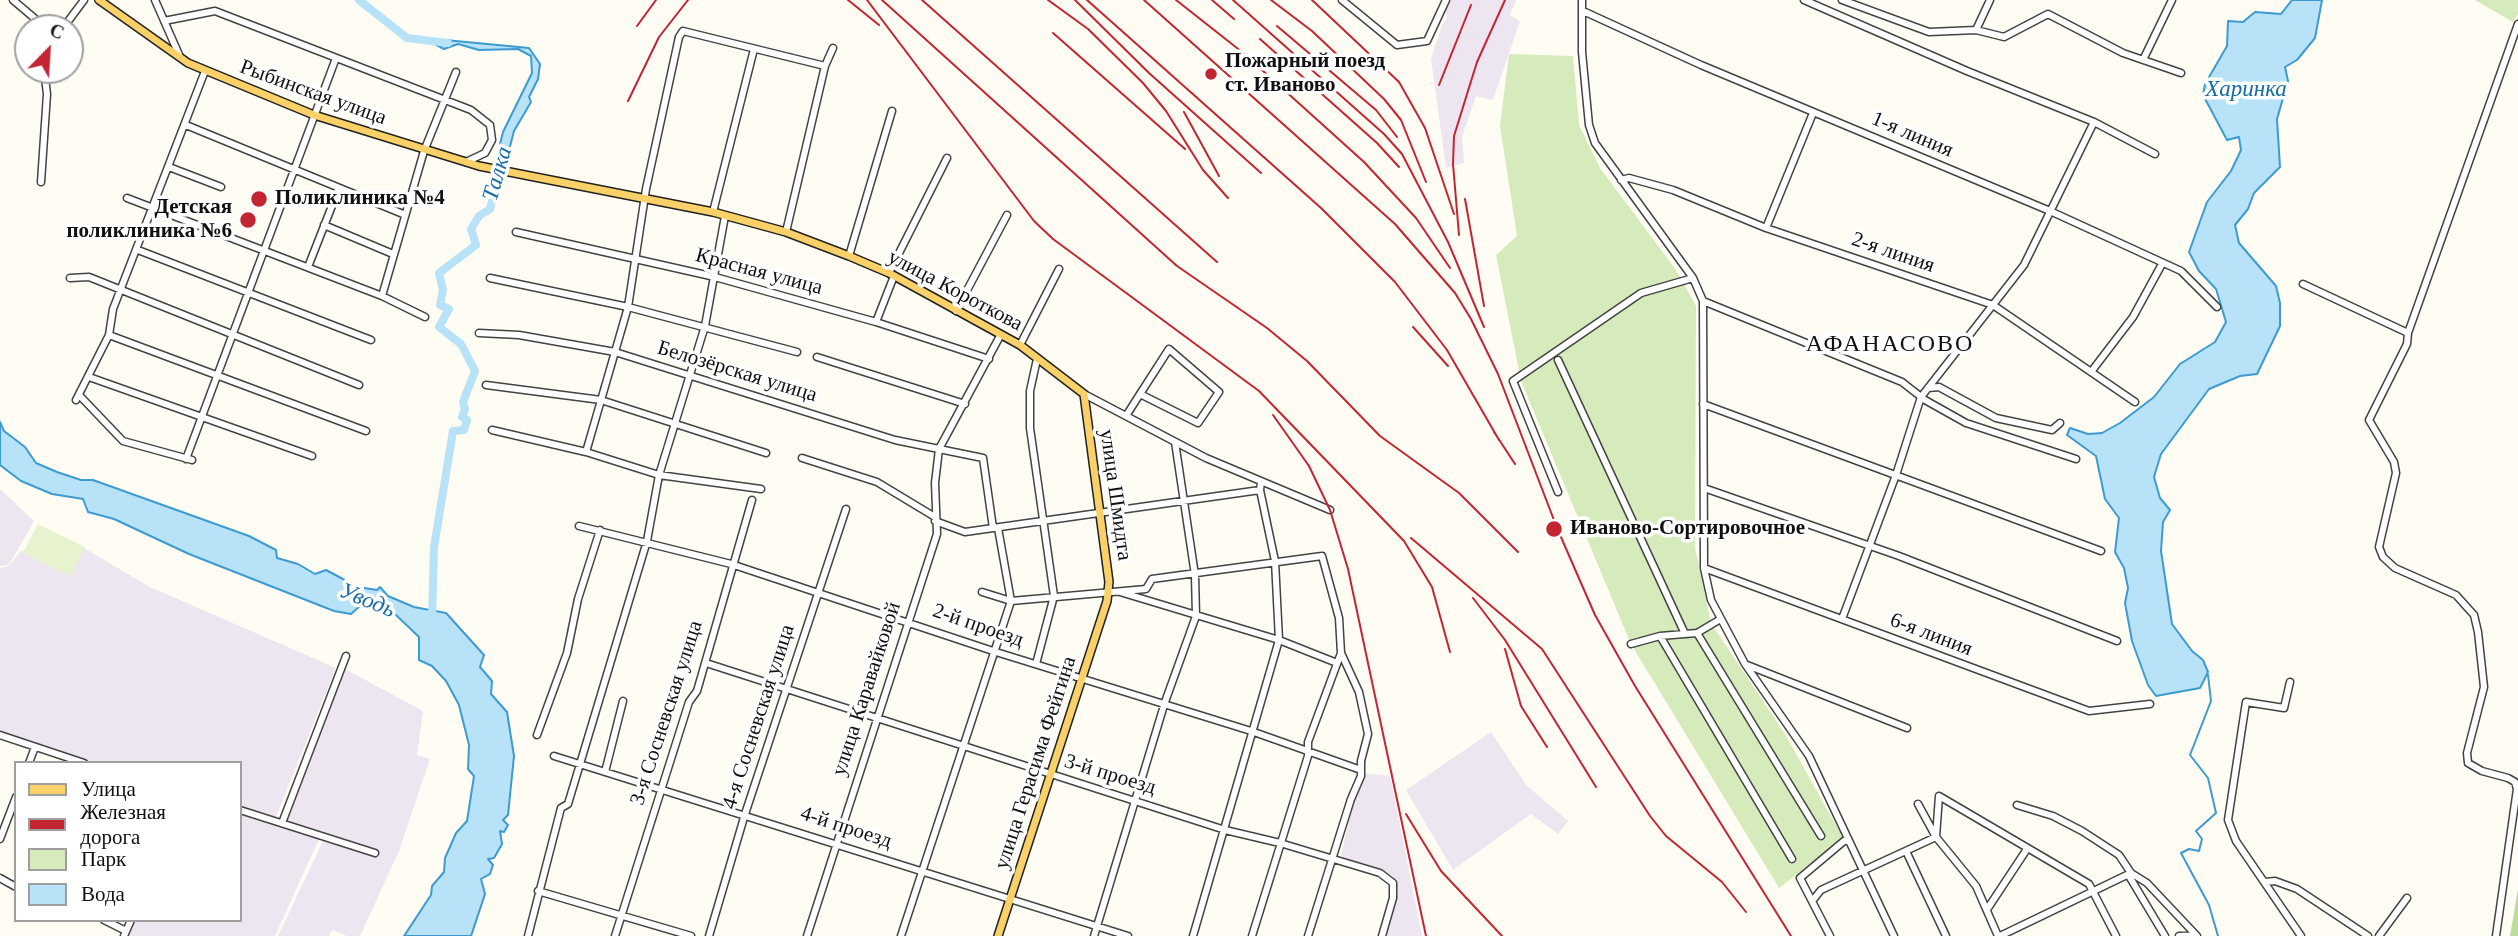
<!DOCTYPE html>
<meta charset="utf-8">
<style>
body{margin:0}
#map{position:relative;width:2518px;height:936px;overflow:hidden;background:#fffcf4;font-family:Georgia,serif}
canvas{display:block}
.legend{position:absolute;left:14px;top:761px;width:228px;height:161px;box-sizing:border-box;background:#fff;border:2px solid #9f9f9f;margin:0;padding:9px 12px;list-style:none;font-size:21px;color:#101010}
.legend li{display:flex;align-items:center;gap:14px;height:35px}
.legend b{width:35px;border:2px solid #9f9f9f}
.north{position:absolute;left:14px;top:14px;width:70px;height:70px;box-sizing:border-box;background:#fff;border:2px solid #9f9f9f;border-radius:50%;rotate:24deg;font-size:19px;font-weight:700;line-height:28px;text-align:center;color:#101010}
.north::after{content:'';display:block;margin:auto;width:24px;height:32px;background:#c42532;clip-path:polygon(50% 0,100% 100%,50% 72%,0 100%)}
</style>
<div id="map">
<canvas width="2518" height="936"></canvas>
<ul class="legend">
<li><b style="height:9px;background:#fad169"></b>Улица</li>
<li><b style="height:9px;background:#c42532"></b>Железная дорога</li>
<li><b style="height:19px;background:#d6ebbc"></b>Парк</li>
<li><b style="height:19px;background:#b7e2f7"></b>Вода</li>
</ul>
<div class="north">С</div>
</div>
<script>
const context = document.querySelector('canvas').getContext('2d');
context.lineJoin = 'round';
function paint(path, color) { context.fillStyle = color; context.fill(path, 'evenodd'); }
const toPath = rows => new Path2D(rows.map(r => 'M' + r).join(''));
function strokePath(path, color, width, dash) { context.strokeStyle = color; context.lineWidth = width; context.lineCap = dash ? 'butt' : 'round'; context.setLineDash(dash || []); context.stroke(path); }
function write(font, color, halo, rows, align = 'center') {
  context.font = font + ' Georgia,serif'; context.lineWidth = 7; context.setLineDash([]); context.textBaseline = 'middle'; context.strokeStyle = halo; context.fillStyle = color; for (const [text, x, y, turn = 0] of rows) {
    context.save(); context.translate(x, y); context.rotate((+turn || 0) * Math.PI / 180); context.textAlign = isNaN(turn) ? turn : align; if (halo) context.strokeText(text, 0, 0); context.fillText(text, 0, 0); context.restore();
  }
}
paint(toPath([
 [1451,0,1516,0,1510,15,1520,21,1493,100,1476,96,1462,137,1464,163,1446,168,1431,59,1442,25,1447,18,1445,11],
 [0,489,34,521,9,565,0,566],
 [84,548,150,587,336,668,275,819,240,809,240,763,87,763,0,734,0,568,9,566,21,551,52,556],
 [345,669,423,711,417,755,430,759,399,851,360,936,347,936,332,930,329,936,278,936,324,839,287,822],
 [1491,732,1526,785,1568,821,1558,834,1531,814,1453,870,1406,790],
 [1360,773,1390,776,1422,936,1385,936,1396,900,1393,876,1341,856],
 [240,813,319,839,275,936,126,936,133,920,240,920]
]), '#ede5ef');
paint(toPath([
 [2475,0,2518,0,2518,14,2513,22],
 [1509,54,1573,56,1579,125,1600,168,1676,270,1696,306,1695,548,1711,623,1785,734,1843,838,1779,888,1631,644,1521,381,1496,255,1517,236,1500,126]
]), '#d6ebbc');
paint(toPath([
 [2518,889,2518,936,2510,936]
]), '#bbdc9b');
paint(toPath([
 [38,524,85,547,71,576,23,553]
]), '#e7f2ce');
const water = toPath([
 [2292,0,2322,0,2315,38,2297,60,2285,67,2288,81,2277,119,2280,167,2254,193,2248,209,2235,225,2239,243,2276,286,2280,303,2280,326,2257,374,2240,376,2209,389,2161,454,2154,477,2160,498,2170,510,2163,522,2161,551,2172,624,2192,651,2203,660,2208,672,2200,688,2156,696,2148,685,2132,641,2125,603,2128,588,2124,568,2115,552,2119,518,2105,499,2096,456,2067,435,2070,428,2088,434,2102,433,2120,423,2154,397,2180,364,2215,342,2226,322,2216,289,2199,271,2189,252,2207,202,2231,171,2241,150,2239,137,2227,140,2203,95,2205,84,2227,46,2228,21,2243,22,2255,12,2281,14,2292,0],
 [445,40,529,48,540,64,538,79,529,97,531,102,514,131,506,162,498,161,497,156,503,132,532,73,531,56,518,49,479,50,458,44,444,49,433,43,445,40],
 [0,422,4,431,25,447,36,463,57,472,81,480,93,480,249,536,276,550,277,558,298,564,315,574,326,570,358,587,377,590,380,587,388,596,414,607,446,613,484,655,480,667,492,681,491,694,507,712,514,756,508,815,503,820,508,825,504,832,500,831,502,844,494,858,488,859,493,865,490,874,481,879,485,894,471,936,404,936,431,895,432,886,444,872,445,858,456,833,467,821,474,776,468,769,469,745,459,705,446,681,432,666,419,660,419,637,396,615,377,606,361,605,351,614,334,611,189,554,114,519,88,512,83,499,52,494,21,481,0,465,0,422]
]);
paint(water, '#b7e2f7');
strokePath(water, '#3d9bd0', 2);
strokePath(toPath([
 [2208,675,2211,701,2190,755,2208,778,2216,813,2196,831,2202,839,2199,851,2189,849,2181,853,2209,905,2218,936]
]), '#3d9bd0', 2);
strokePath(toPath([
 [359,0,407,38,448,43],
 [432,619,434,547,453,431,464,430,467,420,462,417,465,409,463,402,475,371,461,344,439,327,449,309,440,305,443,290,439,273,476,245,471,229,479,216,490,209,504,152]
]), '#b7e2f7', 8);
const minor = toPath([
 [13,0,46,28],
 [155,0,180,57],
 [1342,0,1397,45,1427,41,1446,0],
 [1582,0,1582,52,1589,125,1595,143,1693,278,1703,301,1704,568,1711,600,1745,664,1809,756,1894,936],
 [1804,0,1967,71,2094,122,2155,154],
 [1842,0,1929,32,1976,30,1990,0],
 [1583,11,1701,65,2050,211,2181,271,2217,307],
 [164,21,215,11,471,110,490,125,492,140,485,153,466,162],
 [63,28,84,0],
 [1976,30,2004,37,2048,14,2123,53,2181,73],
 [2143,60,2172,0],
 [186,125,403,214],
 [169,167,221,187],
 [1621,180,1629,178,1673,190,1766,228,1993,305,2135,402],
 [41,182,47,94,44,70],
 [127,198,382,296,425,317],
 [713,212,754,49],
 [324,225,393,254],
 [1766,228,1813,113],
 [516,232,715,277,876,322,989,359],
 [786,232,825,66,833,48],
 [138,250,371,340],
 [849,256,892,111],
 [308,267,339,188],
 [889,273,947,158],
 [70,278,89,277,359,385],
 [490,278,628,307,797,352],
 [2303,284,2408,333],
 [382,296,424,151,456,72],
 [1703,301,1902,382,1925,400,1966,423,2076,459],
 [956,311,1007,215],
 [876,322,894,276],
 [479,333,519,335,615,352,895,440,983,458,993,528],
 [109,335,366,431],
 [1020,345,1059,269],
 [817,357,965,404],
 [1558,360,1685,634],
 [2091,372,2133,317,2162,264],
 [89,377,312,456],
 [486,385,601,400,766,453],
 [1928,388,1939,387,1996,418,2052,430,2060,423],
 [1084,394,1206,458,1330,510],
 [80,396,123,441,192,460],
 [76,400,109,335,113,309,205,71],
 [1703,404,2101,551],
 [1126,416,1140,394,1169,349,1219,392,1198,423,1140,394],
 [492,430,586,452,659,475,761,489],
 [586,452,628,307,646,189,679,37,683,31,825,66],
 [802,458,877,482,935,517],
 [186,459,336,58],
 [1704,488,1899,556,2117,641],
 [1558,492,1513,381,1641,293,1693,278],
 [935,521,965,532,1260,490],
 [579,526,731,564,996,652,1251,731,1361,770],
 [998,528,1011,601],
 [1704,568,2089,711,2150,704],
 [982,592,1011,601,1146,589,1152,579,1322,556,1339,618,1341,653,1359,692,1368,734,1361,761,1361,776,1351,799,1308,936],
 [1120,592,1279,640,1337,663],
 [1842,619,1896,475,1921,397,2024,265,2094,122],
 [1697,633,1821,836],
 [1660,636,1792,859],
 [1631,644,1660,636,1697,633,1719,620],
 [706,663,1225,830,1280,843,1380,873,1393,883,1393,898,1382,936],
 [1036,664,1054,596,1030,428,1030,391,1037,359],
 [1747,665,1907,728],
 [2290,682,2284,708,2246,702,2228,820,2236,841,2301,936],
 [0,735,84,763],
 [537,735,567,653,578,599,600,530],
 [554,756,1128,936],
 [29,763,35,747],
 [605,772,623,701],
 [2017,805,2053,816,2082,831,2119,855,2131,873],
 [240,810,375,853],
 [282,823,346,656],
 [0,839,16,797],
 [1906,851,1946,936],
 [2129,876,2165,936],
 [0,878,16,887],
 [2265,882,2275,881,2297,889,2368,936],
 [538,891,691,936],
 [1813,900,1821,890,1936,837,1918,804],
 [1988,908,2027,849],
 [104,920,126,931],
 [124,936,131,920],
 [528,936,561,808,568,804,647,541,659,475,705,326,725,216],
 [615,936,689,702,697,691,752,500],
 [709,936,745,814,846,509],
 [807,936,937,534,935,483,939,449,1000,336],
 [901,936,1011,601],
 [1094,936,1165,702,1196,616,1195,575,1175,442],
 [1193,936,1279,640,1275,561,1260,490,1261,482],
 [1252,936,1308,756,1308,742,1341,653],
 [1830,936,1800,878,1844,841,1849,841],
 [1998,936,1976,886,1936,837,1939,796,2089,884,2116,936],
 [2000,936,2131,873,2147,883,2197,936],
 [2179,936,2195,935],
 [2379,936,2407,898],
 [2496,936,2517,789,2515,782,2508,778,2482,771,2468,763,2467,753,2484,687,2478,632,2474,615,2456,595,2395,568,2383,557,2379,547,2396,473,2394,462,2369,420,2407,344,2408,333,2518,24]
]);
const major = toPath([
 [99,0,188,63,314,115,479,166,713,212,786,232,849,256,889,273,1020,345,1084,394,1109,582,1107,601,998,936]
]);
strokePath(minor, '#434343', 9);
strokePath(major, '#212121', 10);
strokePath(minor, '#fff', 6);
strokePath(major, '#fad169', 7);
strokePath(toPath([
 [848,0,879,25],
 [867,0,1034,221,1053,239,1259,391,1404,541,1432,587,1450,652],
 [882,0,1177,266,1267,328,1307,361,1380,436,1459,493,1518,552],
 [922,0,1217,262],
 [1048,0,1088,29,1143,83,1166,111,1203,170,1228,198],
 [1075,0,1149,73,1261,173],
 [1087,0,1321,208,1395,282,1447,350,1499,440],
 [1144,0,1395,224,1455,293,1471,319,1498,374,1557,528,1595,615,1635,686,1791,936],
 [1176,0,1242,52,1364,162,1416,218,1450,268],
 [1212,0,1234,19],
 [1233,0,1384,134,1402,154,1448,242,1484,327],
 [1271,0,1312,31,1384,99,1401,120,1426,182],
 [1312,0,1399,82,1425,128,1454,214],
 [637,26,656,0],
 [1277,26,1376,110,1397,137],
 [1053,33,1185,149],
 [1260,39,1377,143,1399,167],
 [1439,85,1471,5],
 [628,101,659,37,688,0],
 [1184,112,1219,176],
 [1465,199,1484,306],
 [1459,235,1453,164,1454,136,1477,62,1505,0],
 [1413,327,1448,366],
 [1273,415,1309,466,1330,510,1348,569,1426,936],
 [1494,432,1515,464],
 [1411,538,1542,649,1650,816,1666,836,1722,882,1746,912],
 [1473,598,1505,640,1596,787],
 [1505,649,1521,706,1547,747],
 [1406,814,1441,871,1502,936]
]), '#c42532', 2);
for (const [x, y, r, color] of [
 [1211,74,7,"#c42532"],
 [259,199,9,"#c42532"],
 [248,220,9,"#c42532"],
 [1554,529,9,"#c42532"]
]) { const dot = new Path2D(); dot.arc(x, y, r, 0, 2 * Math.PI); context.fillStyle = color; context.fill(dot); strokePath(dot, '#fff', 2.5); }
write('bold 21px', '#101010', '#fff', [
 ["Пожарный поезд",1225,62],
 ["ст. Иваново",1225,86],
 ["Поликлиника №4",275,199],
 ["Детская",232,208,"right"],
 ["поликлиника №6",232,232,"right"],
 ["Иваново-Сортировочное",1570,529]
], 'left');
write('21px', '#101010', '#fff', [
 ["Рыбинская улица",313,93,20],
 ["1-я линия",1912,135,23],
 ["2-я линия",1893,253,19],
 ["Красная улица",759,272,15],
 ["улица Короткова",955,291,28],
 ["Белозёрская улица",737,372,17],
 ["улица Шмидта",1115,495,82],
 ["2-й проезд",978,626,19],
 ["6-я линия",1931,635,21],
 ["улица Каравайковой",867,689,-72],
 ["3-я Сосневская улица",667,713,-72],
 ["4-я Сосневская улица",759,717,-72],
 ["улица Герасима Фейгина",1036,763,-72],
 ["3-й проезд",1110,775,17],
 ["4-й проезд",846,828,18]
]);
write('italic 23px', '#166ca6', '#fff', [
 ["Харинка",2246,90],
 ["Талка",498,174,-74],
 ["Уводь",367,601,22]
]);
context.letterSpacing = '2px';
write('24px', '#101010', '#fff', [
 ["АФАНАСОВО",1890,345]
]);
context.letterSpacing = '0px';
</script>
